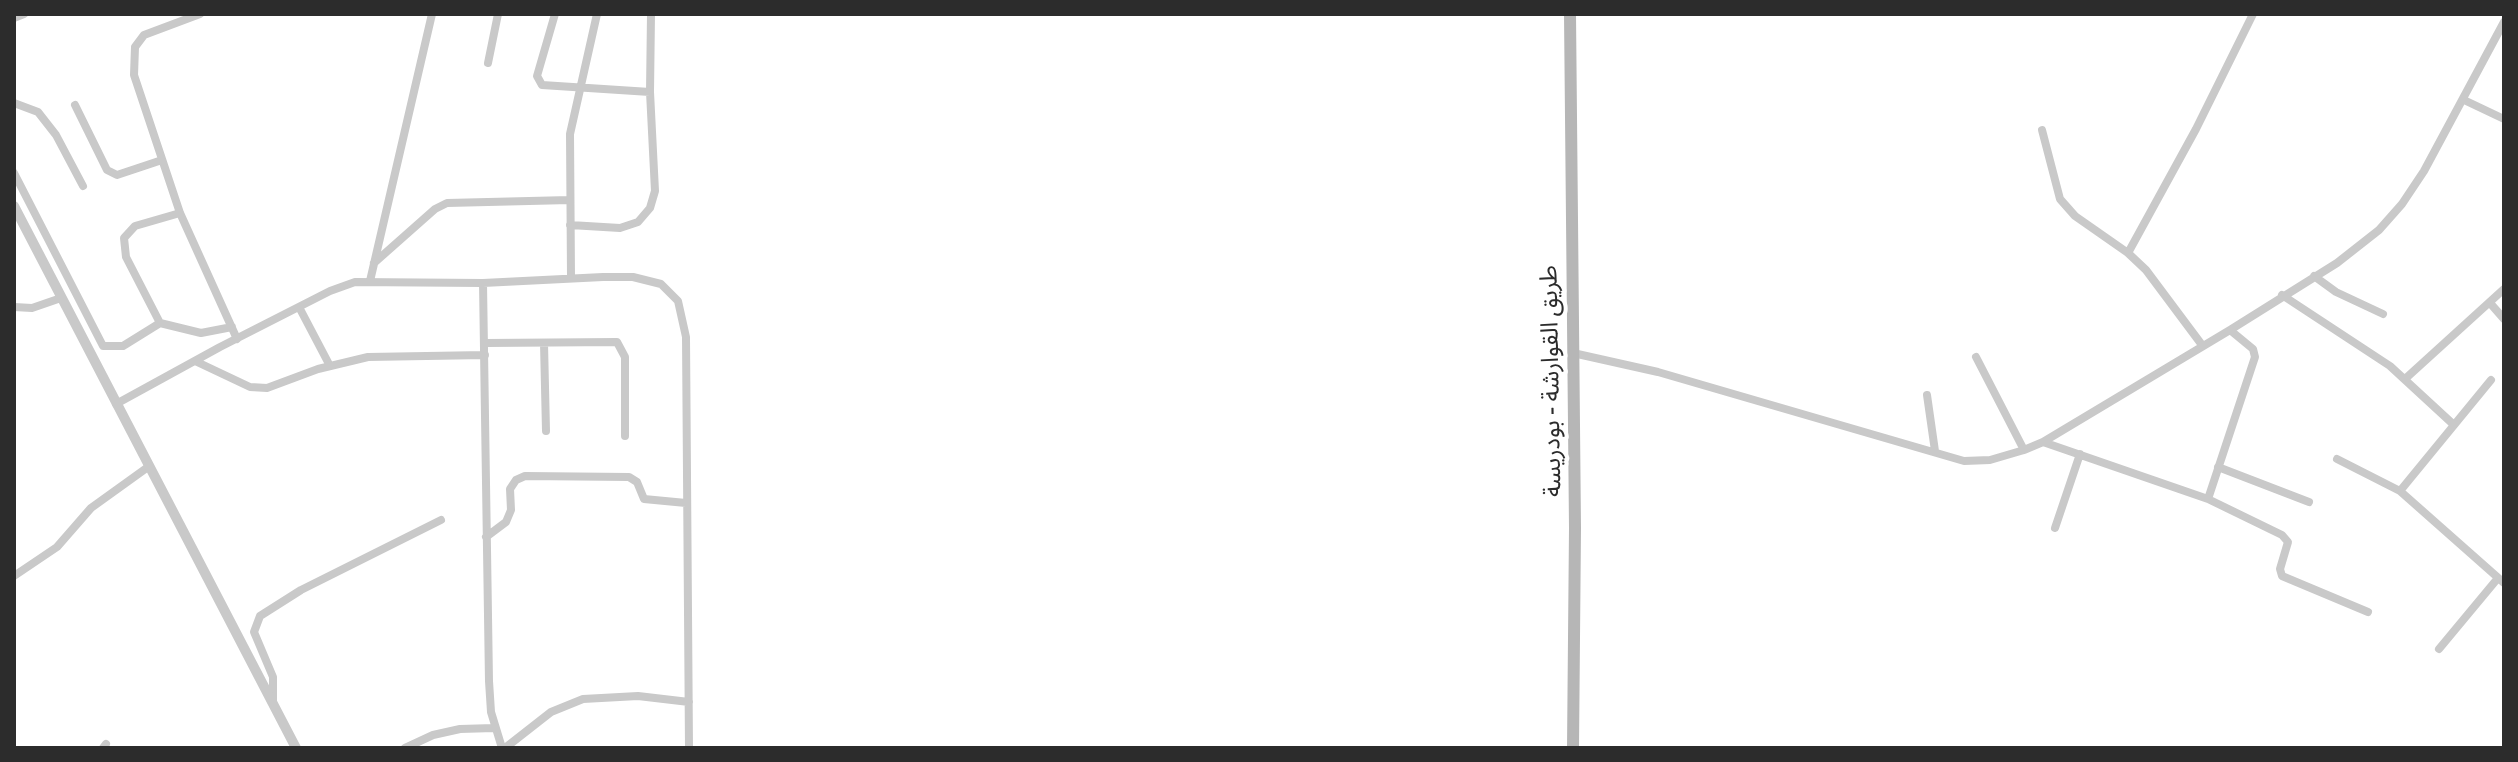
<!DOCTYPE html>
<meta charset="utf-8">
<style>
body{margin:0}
#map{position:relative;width:2518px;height:762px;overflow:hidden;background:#fff;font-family:Signika,sans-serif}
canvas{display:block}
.frame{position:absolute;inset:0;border:16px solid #2c2c2c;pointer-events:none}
</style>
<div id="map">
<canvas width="2518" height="762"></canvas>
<div class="frame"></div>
</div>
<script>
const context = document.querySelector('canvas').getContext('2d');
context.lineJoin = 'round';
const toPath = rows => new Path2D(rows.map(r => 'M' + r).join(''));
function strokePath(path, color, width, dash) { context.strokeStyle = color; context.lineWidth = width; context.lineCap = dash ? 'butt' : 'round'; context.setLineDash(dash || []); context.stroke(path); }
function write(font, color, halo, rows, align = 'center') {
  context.font = font + ' Signika,"Noto Sans Arabic",sans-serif'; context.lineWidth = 8; context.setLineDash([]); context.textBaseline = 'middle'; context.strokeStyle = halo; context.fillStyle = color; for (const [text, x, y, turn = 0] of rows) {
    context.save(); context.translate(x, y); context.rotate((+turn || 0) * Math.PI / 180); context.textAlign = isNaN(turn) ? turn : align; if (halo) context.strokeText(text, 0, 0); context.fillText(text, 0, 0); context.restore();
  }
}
strokePath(toPath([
 [200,14,144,35,135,47,134,75,180,213,237,339],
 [555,14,537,76,542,85,650,92],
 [14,18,24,14],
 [488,63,498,14],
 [2464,100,2504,119],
 [14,103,38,112,56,135,83,186],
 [75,105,107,170,117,175,162,160],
 [2042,130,2060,199,2075,216,2128,253],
 [14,173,103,346,123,346,160,323,201,333,232,327],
 [570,225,620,228,638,222,650,208,655,191,650,92,651,14],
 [374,263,435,209,447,203,570,200],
 [2314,276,2336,292,2383,314],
 [571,277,570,134,597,14],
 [370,281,432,14],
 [483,283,489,681,491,712,502,748],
 [2282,295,2390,366,2454,425],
 [2490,303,2504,319],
 [14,307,32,308,61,298],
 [299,307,330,366],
 [160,323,126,257,124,238,135,226,180,213],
 [486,343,617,342,625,357,625,436],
 [544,343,546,431],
 [2202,345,2146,270,2128,253,2196,129,2253,14],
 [1573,353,1658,372,1964,461,1990,460,2024,450,2043,442,2230,330,2337,263,2379,230,2402,204,2424,171,2504,22],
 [1976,357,2024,450],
 [195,361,250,387,267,388,318,369,368,357,485,355],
 [2405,379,2504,289],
 [1927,395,1935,451],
 [116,404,220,347,330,291,355,282,483,283,603,277,633,277,661,284,678,301,686,337,689,748],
 [2043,442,2208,499,2282,535,2288,542,2280,569,2282,576,2368,612],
 [2337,459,2400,491,2504,583],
 [2218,467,2309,502],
 [2400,491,2491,380],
 [2208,499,2255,357,2253,349,2230,330],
 [2055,528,2080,454],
 [486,537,506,522,511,510,510,489,516,480,525,476,629,477,637,482,644,499,686,503],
 [14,576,57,547,91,508,148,467],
 [2439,649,2498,578],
 [273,701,273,677,254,632,260,616,301,590,441,520],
 [103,748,106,744],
 [405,748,433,735,460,729,494,728],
 [505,748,551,712,583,699,638,696,689,702]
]), '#c9c9c9', 8);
strokePath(toPath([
 [14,206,296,748]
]), '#c9c9c9', 10);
strokePath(toPath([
 [1570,14,1575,528,1573,748]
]), '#b6b6b6', 12);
write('24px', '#2c2c2c', '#fff', [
 ["طريق القوارشة - بودريسة",1552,381,-91]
]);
</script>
